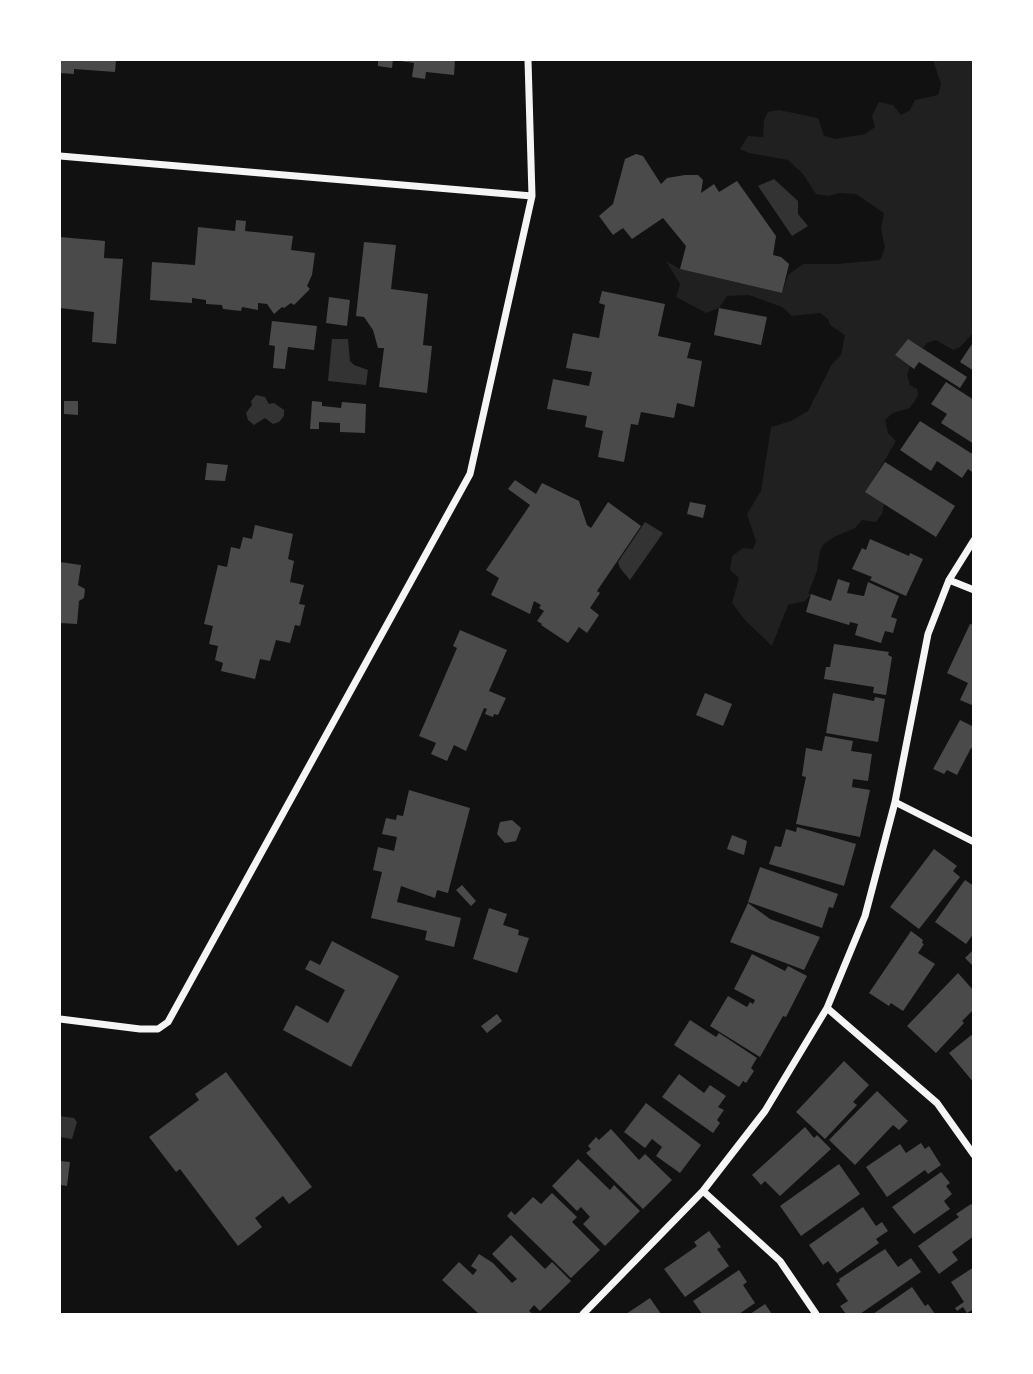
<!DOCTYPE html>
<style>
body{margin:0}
#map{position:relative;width:1033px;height:1374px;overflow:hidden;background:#111;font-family:"Roboto Condensed",sans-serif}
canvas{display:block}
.frame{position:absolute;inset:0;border:61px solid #fff;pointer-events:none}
</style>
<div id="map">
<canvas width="1033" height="1374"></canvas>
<div class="frame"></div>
</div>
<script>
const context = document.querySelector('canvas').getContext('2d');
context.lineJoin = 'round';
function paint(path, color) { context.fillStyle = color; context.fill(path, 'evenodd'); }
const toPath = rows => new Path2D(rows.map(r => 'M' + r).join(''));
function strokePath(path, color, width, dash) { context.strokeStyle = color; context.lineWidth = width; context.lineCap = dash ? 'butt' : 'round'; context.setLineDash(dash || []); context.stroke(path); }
paint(toPath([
 [933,60,973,60,973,333,960,347,953,350,936,340,927,343,923,348,908,339,895,355,910,366,907,375,910,385,917,389,918,396,910,408,893,413,885,420,888,433,896,441,866,492,884,504,882,514,876,522,862,520,855,528,834,537,825,543,820,550,817,571,808,594,811,594,805,601,788,605,772,646,745,620,732,603,739,578,730,570,732,556,743,548,753,549,756,541,747,514,761,491,771,427,791,421,808,411,832,364,841,355,845,335,830,325,828,319,820,313,792,316,782,307,749,295,727,296,719,308,706,313,676,297,680,284,666,261,680,269,782,293,788,275,803,264,838,264,880,260,885,248,881,229,884,213,856,194,840,193,828,196,816,194,803,174,788,160,749,153,740,149,748,136,763,137,764,120,768,112,779,110,818,118,824,136,836,139,865,134,875,127,872,116,879,102,893,105,901,115,910,110,915,100,938,95,941,84]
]), '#202020');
paint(toPath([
 [774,179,798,201,798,214,808,226,792,236,758,186],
 [332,339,348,339,350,361,354,365,368,370,366,385,328,381],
 [256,395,265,397,269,404,274,403,284,410,284,416,279,422,273,424,265,418,254,425,248,420,246,413,252,405,251,401],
 [645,522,663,533,630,580,620,568,618,562],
 [60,1116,74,1118,77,1122,72,1139,60,1137]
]), '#333');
paint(toPath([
 [60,60,116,60,115,72,74,69,74,74,60,73],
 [378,60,393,60,392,68,378,66],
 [400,60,455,60,454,75,426,72,425,79,412,77,414,63,400,61],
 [636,154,643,156,661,184,667,178,685,175,698,175,703,180,701,193,714,184,719,192,737,181,776,236,773,255,781,257,789,264,782,293,680,269,686,246,663,218,632,239,623,228,613,235,599,216,613,204,625,159],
 [236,220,246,221,245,231,293,236,291,250,315,253,312,275,307,286,310,289,294,305,291,303,284,308,282,307,274,314,267,304,258,303,258,310,242,307,241,311,223,309,222,305,206,304,206,300,192,298,192,303,150,300,152,262,195,265,198,227,235,231],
 [60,237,105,241,104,258,123,259,116,344,92,342,94,312,60,308],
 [364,242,396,245,391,289,428,294,423,345,432,346,427,393,379,387,384,348,378,348,373,330,364,317,356,316],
 [602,291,665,304,658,336,691,343,687,358,702,361,694,407,677,403,674,418,641,412,638,425,631,424,624,462,598,457,603,431,585,427,587,416,547,409,553,379,589,386,592,372,566,368,573,333,599,338,605,305,599,303],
 [329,297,350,300,347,326,326,323],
 [719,308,767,317,761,345,714,335],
 [272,321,317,326,314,350,288,347,285,369,273,368,275,346,269,345],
 [908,339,967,377,960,388,919,362,914,369,895,355],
 [974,341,974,371,960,362],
 [946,382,974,400,974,444,941,423,947,414,931,404],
 [64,401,78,401,78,415,64,414],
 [312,401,322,402,322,406,341,408,342,402,366,404,365,433,340,432,340,423,319,422,319,429,310,429],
 [920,421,974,455,972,472,968,469,962,478,937,461,931,471,900,450],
 [885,462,955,506,936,537,865,492],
 [207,463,228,465,225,481,205,480],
 [515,480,536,494,542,483,579,501,587,525,591,528,608,502,641,526,597,591,600,593,590,608,599,615,587,633,579,627,568,643,541,625,542,624,537,621,544,611,539,608,541,605,534,601,530,614,491,595,499,578,486,570,530,505,508,489],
 [690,502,706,505,703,518,687,514],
 [255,525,293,534,288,559,294,561,290,582,304,585,299,604,305,605,300,626,295,625,290,643,276,640,270,661,260,659,255,679,221,671,223,663,215,660,218,646,209,644,213,626,204,624,218,565,227,567,231,547,240,549,243,537,252,539],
 [870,539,909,556,910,553,923,559,906,596,870,580,872,577,852,569,862,548,866,550],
 [60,562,81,565,78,585,85,589,84,598,79,601,77,624,60,623],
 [838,579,850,583,847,593,864,596,868,582,899,596,891,617,897,619,893,633,885,631,881,643,855,635,858,624,850,622,849,625,806,612,811,594,831,601],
 [970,624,974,625,974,706,960,700,968,683,947,673],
 [460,630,507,650,489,691,506,698,498,715,494,714,493,717,485,714,487,709,484,708,466,751,454,745,447,761,431,754,436,743,419,736,457,648,453,646],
 [834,644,889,652,888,655,892,657,886,695,873,693,874,687,824,679,826,667,830,667],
 [705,693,732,704,723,726,696,715],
 [833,693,874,701,875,697,885,699,878,742,826,733],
 [960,720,974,727,974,750,971,748,957,775,947,770,944,774,933,769],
 [825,736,853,741,851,751,872,754,868,781,853,779,852,787,870,790,860,837,796,824,806,777,802,776,806,748,822,751],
 [409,790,470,808,448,893,437,890,435,898,401,886,397,902,461,918,454,947,425,940,427,931,371,918,382,872,373,870,378,847,394,851,397,837,382,834,386,818,396,820,397,815,403,816],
 [512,820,521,828,516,841,505,843,497,834,500,822],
 [797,827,856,844,844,886,769,864,775,846,781,847,786,829,796,832],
 [732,835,747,841,744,855,727,849],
 [934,849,957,866,953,871,960,877,919,929,890,907],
 [760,867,838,894,833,908,829,907,822,928,748,902],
 [965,880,974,886,974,933,966,944,935,922],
 [462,885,476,901,471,906,456,890],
 [748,903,770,919,820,937,804,970,730,942],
 [489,908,507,914,503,925,519,930,518,935,529,938,517,973,473,959],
 [911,931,923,940,922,943,924,944,918,953,935,964,903,1011,891,1003,889,1006,869,993],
 [332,941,399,976,351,1067,283,1030,296,1005,328,1023,345,990,305,969,310,960,320,965],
 [974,949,974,967,965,958],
 [752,954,785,971,788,966,807,976,786,1017,783,1016,760,1057,710,1026,728,996,747,1007,750,1002,753,1004,755,1000,734,989],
 [958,973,974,991,974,1009,962,1021,964,1023,936,1053,907,1026],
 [497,1014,502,1021,487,1033,481,1026],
 [690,1020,716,1037,719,1033,757,1058,751,1068,754,1071,746,1083,743,1081,739,1087,674,1045],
 [974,1033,974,1083,949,1053],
 [844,1061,869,1085,853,1102,857,1105,825,1139,796,1112],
 [226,1072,312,1187,289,1204,283,1196,255,1218,262,1227,238,1246,180,1169,176,1172,149,1137,199,1100,195,1094],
 [679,1074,704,1093,710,1085,726,1096,718,1107,724,1110,717,1120,720,1123,713,1133,662,1097],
 [877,1091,908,1121,899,1130,893,1125,855,1165,829,1140],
 [646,1103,701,1145,680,1173,656,1156,662,1147,652,1139,645,1148,624,1132],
 [805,1127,814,1138,817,1135,831,1149,780,1196,765,1181,761,1185,752,1175],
 [611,1129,639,1160,645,1154,672,1180,643,1209,586,1153,591,1149,588,1146,596,1137,599,1140],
 [921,1143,925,1149,929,1146,941,1165,928,1174,925,1170,887,1197,866,1167,900,1144,906,1153],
 [578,1159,610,1190,614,1185,640,1211,605,1246,583,1224,590,1217,581,1207,577,1211,552,1186],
 [60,1161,70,1162,67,1186,60,1185],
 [839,1164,860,1194,801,1236,780,1206],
 [941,1172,950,1183,946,1186,952,1194,944,1201,950,1209,914,1234,892,1207],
 [552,1193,577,1217,572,1222,600,1250,571,1278,507,1216,511,1211,515,1215,533,1197,541,1204],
 [971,1204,974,1207,974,1236,952,1252,958,1260,939,1274,918,1246,959,1217,956,1214],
 [863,1207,876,1226,882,1222,888,1231,876,1239,879,1243,837,1273,828,1261,823,1265,809,1245],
 [709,1231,721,1247,717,1249,729,1266,685,1297,664,1269,697,1246,694,1242],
 [511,1235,545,1269,552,1262,571,1281,540,1311,534,1305,529,1311,533,1314,479,1314,442,1280,459,1262,473,1275,477,1270,471,1266,479,1254,493,1263,512,1283,517,1279,492,1254],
 [885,1249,898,1267,911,1258,921,1272,860,1314,846,1314,840,1306,848,1301,836,1284,840,1281,839,1279],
 [974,1267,974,1309,967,1313,963,1307,957,1311,955,1308,964,1302,951,1282],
 [739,1270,747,1282,743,1285,755,1303,739,1314,702,1314,693,1301],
 [912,1287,925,1306,928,1304,935,1314,873,1314],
 [650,1298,661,1314,626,1314],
 [765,1304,772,1314,750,1314]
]), '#4a4a4a');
strokePath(toPath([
 [60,156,532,196],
 [949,580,974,590],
 [895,802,974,842],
 [827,1008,937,1103,974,1155],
 [60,1019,140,1029,158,1029,168,1022,470,474,532,196,528,60],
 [703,1191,780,1261,816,1314],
 [583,1314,703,1191,765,1111,827,1008,865,916,895,802,928,634,949,580,974,540]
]), '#f5f5f5', 7);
</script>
